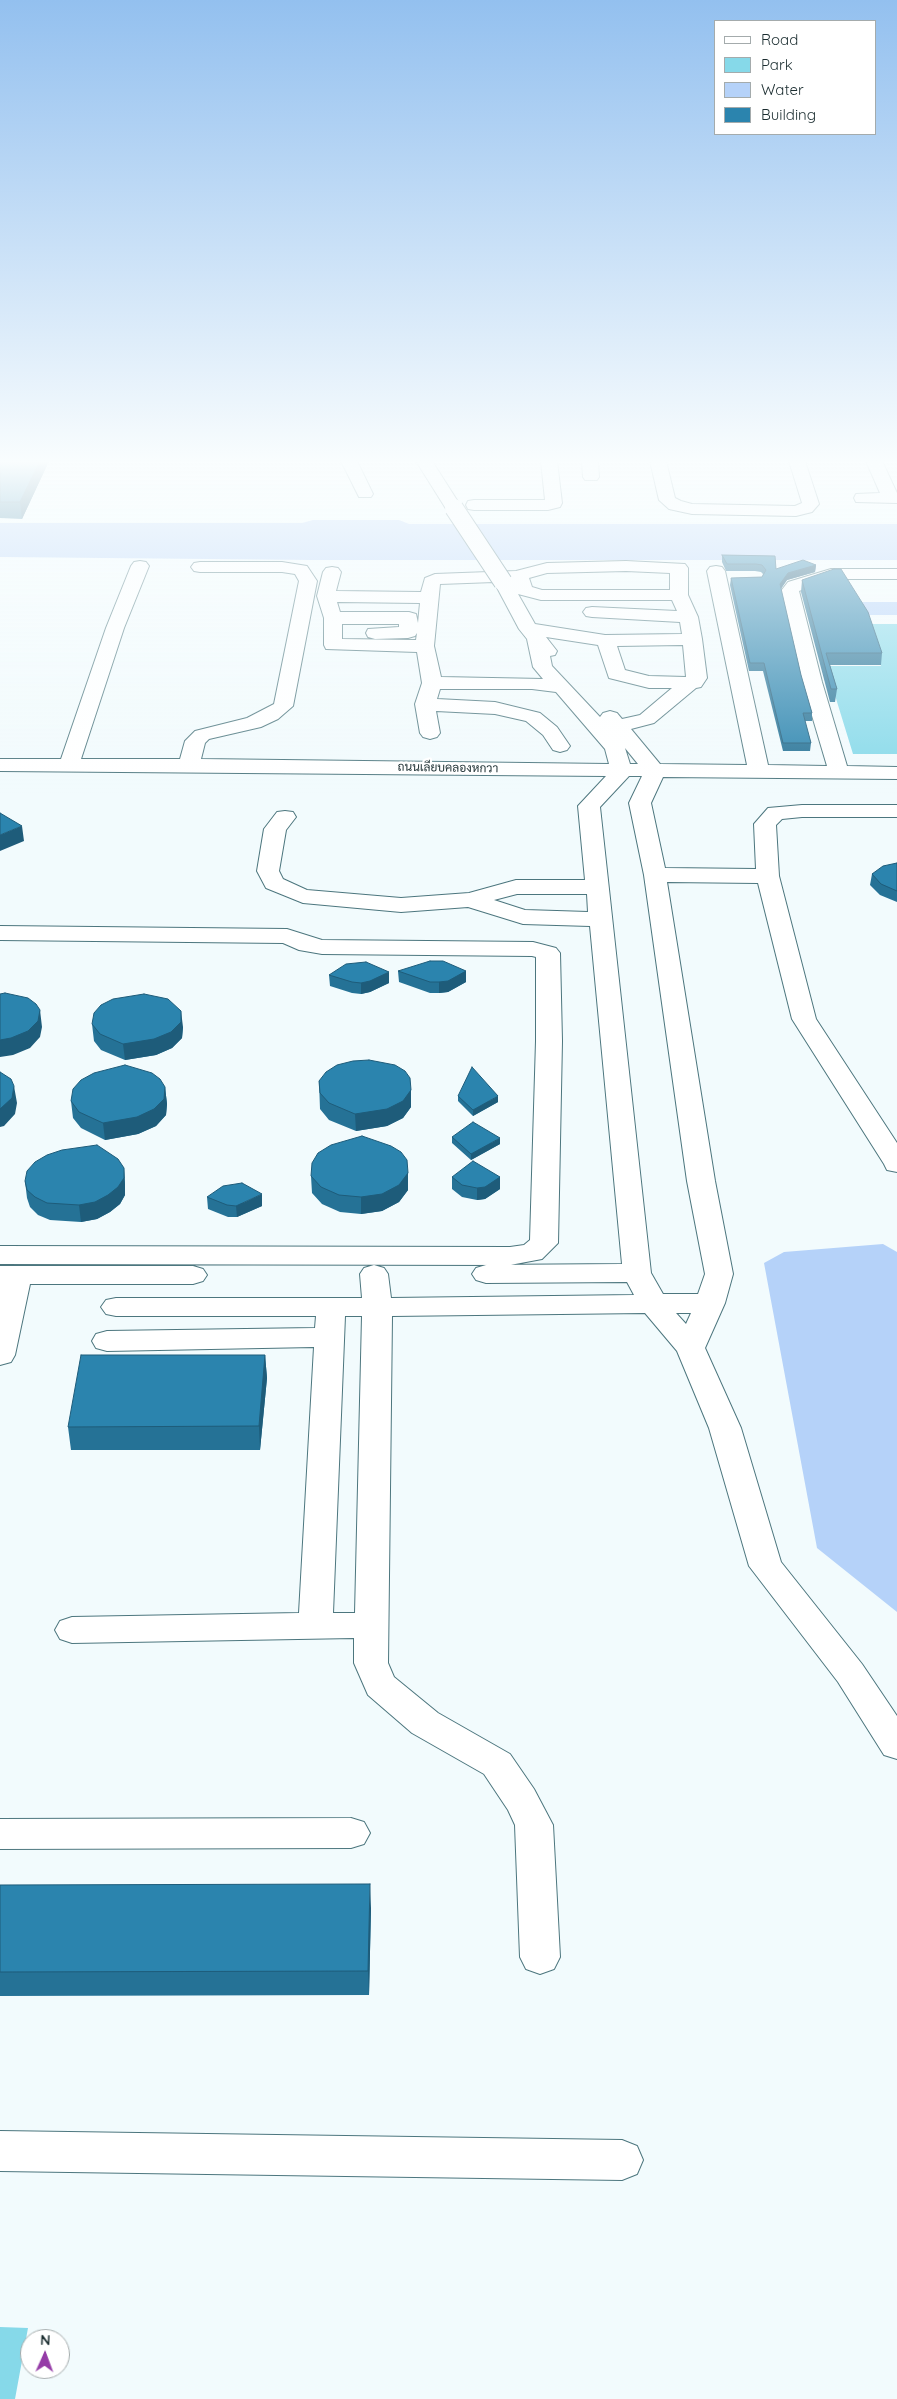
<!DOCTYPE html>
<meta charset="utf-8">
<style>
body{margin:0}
#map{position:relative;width:897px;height:2399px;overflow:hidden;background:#f2fbfd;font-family:Quicksand,sans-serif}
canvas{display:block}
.legend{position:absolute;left:714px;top:20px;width:162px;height:115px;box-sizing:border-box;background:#fff;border:1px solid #a4abac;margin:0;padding:6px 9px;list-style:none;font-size:15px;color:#1b2d30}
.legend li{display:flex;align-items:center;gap:10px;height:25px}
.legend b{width:25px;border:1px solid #a4abac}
.north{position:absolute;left:20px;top:2329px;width:50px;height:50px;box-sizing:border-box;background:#fff;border:1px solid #a4abac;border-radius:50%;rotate:2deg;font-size:14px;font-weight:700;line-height:20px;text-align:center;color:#1b2d30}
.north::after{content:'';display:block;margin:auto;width:18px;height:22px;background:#953ca7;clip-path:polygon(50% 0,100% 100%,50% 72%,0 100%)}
</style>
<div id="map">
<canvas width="897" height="2399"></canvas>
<ul class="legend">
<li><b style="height:6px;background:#fff"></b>Road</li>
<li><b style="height:14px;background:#86d9e9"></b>Park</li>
<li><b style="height:14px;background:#b5d2f9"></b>Water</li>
<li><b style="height:14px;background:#2b84ae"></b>Building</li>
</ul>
<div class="north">N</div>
</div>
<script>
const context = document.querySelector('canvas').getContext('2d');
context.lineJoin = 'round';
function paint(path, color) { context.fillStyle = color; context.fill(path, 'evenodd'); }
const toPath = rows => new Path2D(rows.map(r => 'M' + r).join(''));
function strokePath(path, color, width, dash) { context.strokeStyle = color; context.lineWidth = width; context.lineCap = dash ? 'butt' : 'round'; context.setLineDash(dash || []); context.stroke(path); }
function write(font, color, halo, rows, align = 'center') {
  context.font = font + ' Quicksand,Sarabun,sans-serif'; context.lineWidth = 4.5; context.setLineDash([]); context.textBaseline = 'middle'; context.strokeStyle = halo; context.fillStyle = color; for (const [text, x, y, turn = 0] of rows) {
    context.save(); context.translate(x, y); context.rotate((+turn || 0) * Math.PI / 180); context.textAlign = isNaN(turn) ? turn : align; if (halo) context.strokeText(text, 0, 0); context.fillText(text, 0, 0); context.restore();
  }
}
paint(toPath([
 [867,624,897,624,897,754,853,754,826,666,881,666],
 [0,2327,28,2328,15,2399,0,2399]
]), '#86d9e9');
paint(toPath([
 [313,520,399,520,409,524,897,524,897,560,311,560,0,557,0,523,302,523],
 [862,602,897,602,897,615,866,615],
 [883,1244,897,1252,897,1612,817,1548,764,1263,784,1252]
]), '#b5d2f9');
const minor = toPath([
 [341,461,357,461,373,494,371,497,359,497,341,461],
 [416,461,432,461,462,508,460,512,448,512,416,461],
 [541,461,557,461,562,503,560,507,548,510,474,510,468,509,466,505,468,501,474,500,545,500,541,461],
 [582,461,598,461,599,477,597,480,585,480,583,477,582,461],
 [650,461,666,461,675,498,681,501,692,504,795,506,802,503,789,461,805,461,819,504,812,512,796,516,692,514,669,509,659,500,650,461],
 [866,461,882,461,897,493,897,503,856,502,854,498,856,494,880,493,866,461],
 [140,561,146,562,149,566,124,628,81,759,180,759,185,741,195,731,247,718,274,704,299,581,295,574,282,572,200,572,194,571,191,567,194,563,200,562,282,562,307,566,317,581,293,706,278,719,261,727,209,739,205,743,201,759,609,764,605,749,556,692,532,689,440,689,437,699,495,702,540,713,557,727,570,746,567,750,560,752,553,750,543,735,526,721,495,714,436,711,440,733,437,737,430,739,423,737,420,733,415,704,422,683,417,652,326,649,324,645,324,618,317,596,323,572,326,568,332,567,338,568,341,572,336,591,421,592,425,578,435,574,516,571,547,563,626,561,685,564,688,568,688,595,698,617,702,639,707,678,701,687,696,688,654,723,631,729,660,764,747,765,707,571,710,567,716,566,722,567,725,571,768,765,827,766,802,682,781,591,788,582,831,569,897,569,897,579,832,579,799,591,822,682,847,766,897,767,897,779,663,777,651,803,665,868,756,869,754,824,768,808,802,805,897,805,897,817,802,817,782,819,776,825,779,876,816,1019,897,1143,897,1172,887,1170,884,1164,792,1019,758,883,667,882,715,1181,733,1274,725,1303,705,1348,741,1428,781,1562,862,1664,897,1716,897,1759,884,1755,838,1682,749,1566,709,1428,677,1351,645,1313,392,1316,388,1663,394,1677,438,1713,510,1754,534,1789,553,1825,560,1957,554,1969,540,1974,526,1969,520,1957,515,1825,508,1810,484,1774,412,1733,368,1695,354,1663,354,1638,72,1643,60,1639,55,1630,60,1621,72,1617,299,1613,314,1347,107,1351,96,1348,92,1341,96,1334,107,1331,315,1328,316,1316,116,1316,106,1314,101,1307,106,1300,116,1298,362,1298,360,1274,364,1268,374,1265,384,1268,388,1274,391,1298,634,1295,627,1282,486,1283,476,1280,472,1274,476,1268,486,1265,622,1264,590,926,523,924,468,907,401,912,303,903,266,888,257,871,264,829,277,812,285,811,293,812,296,817,286,830,279,871,283,879,307,890,401,898,469,893,516,880,585,880,578,806,606,776,0,771,0,759,61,759,106,628,131,566,134,562,140,561],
 [626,571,670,573,670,590,542,590,532,587,529,578,547,573,626,571],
 [494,582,519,629,527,639,533,667,543,679,441,677,434,646,440,584,494,582],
 [518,594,541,600,672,600,677,611,592,607,586,608,583,612,586,616,592,617,680,622,682,634,605,635,535,624,518,594],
 [337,602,420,603,418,623,416,614,409,612,340,612,337,602],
 [342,624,399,624,399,627,368,629,366,633,368,637,375,639,408,638,415,636,417,633,416,640,342,639,342,624],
 [546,637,598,645,609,678,649,688,672,688,640,715,622,719,617,713,610,711,603,713,600,717,552,666,550,656,555,655,557,651,546,637],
 [683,645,686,677,649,676,625,670,617,646,683,645],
 [625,748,638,764,630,764,625,748],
 [629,776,642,776,629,803,644,875,687,1181,705,1274,698,1294,663,1294,651,1273,600,807,629,776],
 [517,894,587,894,588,912,525,910,494,900,517,894],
 [676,1313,691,1313,686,1324,676,1313],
 [345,1316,362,1316,355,1613,333,1613,345,1316],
 [0,926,287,929,322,940,533,942,556,948,560,953,562,1041,558,1243,542,1259,510,1265,0,1264,0,1246,510,1247,524,1245,530,1240,536,1041,536,957,532,956,322,954,299,950,283,943,0,940,0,926],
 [0,1266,193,1266,203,1269,207,1275,203,1281,193,1284,30,1284,15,1355,11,1362,0,1365,0,1266],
 [351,1818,364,1822,370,1833,364,1844,351,1848,0,1849,0,1819,351,1818],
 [0,2131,622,2140,637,2146,643,2160,637,2174,622,2180,0,2171,0,2131]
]);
strokePath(minor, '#4c767e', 2);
paint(minor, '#fff');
const minorBridge = toPath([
 [454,508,503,582]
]);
strokePath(minorBridge, '#4c767e', 20, []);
strokePath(minorBridge, '#fff', 18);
paint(toPath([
 [0,461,49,461,22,519,0,518],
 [722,555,775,556,776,569,816,565,815,572,787,580,781,589,801,675,812,713,812,721,805,721,811,743,810,751,783,751,763,671,749,671,730,585,731,578,762,577,763,574,761,572,755,571,726,571,722,562],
 [802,580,882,653,881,665,830,665,837,689,835,702,830,702,801,592],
 [897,863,897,902,880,895,870,885,872,874],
 [398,971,466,971,466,982,448,992,439,993,430,993,399,982],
 [329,975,389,983,370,992,361,994,352,993,330,986],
 [92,1024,183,1027,182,1038,172,1048,156,1055,125,1060,101,1050,94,1041],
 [319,1081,411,1090,411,1107,403,1118,387,1126,356,1131,329,1120,320,1109],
 [165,1087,167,1104,166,1115,156,1126,138,1134,105,1140,81,1128,73,1118,71,1101],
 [458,1096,498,1102,473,1116,458,1101],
 [452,1137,500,1144,471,1160,452,1143],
 [124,1168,125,1185,125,1195,120,1204,110,1212,97,1219,81,1222,50,1220,38,1215,30,1207,27,1198,25,1181],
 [408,1173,408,1190,399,1202,382,1211,361,1214,340,1212,322,1204,312,1193,311,1176],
 [452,1177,500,1177,500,1189,485,1199,477,1200,462,1197,452,1189],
 [207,1197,262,1206,237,1217,228,1217,208,1209],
 [265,1355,267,1378,260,1450,71,1450,68,1427],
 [0,1885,371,1908,369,1995,0,1996]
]), '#257296');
paint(toPath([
 [40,461,49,461,22,519,20,502],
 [816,565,815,572,787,580,779,591,780,584,788,573],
 [22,826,24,841,0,851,0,835],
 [466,971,466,982,448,992,439,993,439,982],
 [389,972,389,983,370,992,361,994,361,983],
 [40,1010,42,1027,40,1037,30,1048,13,1055,0,1057,0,1040],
 [181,1011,183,1027,182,1038,172,1048,156,1055,125,1060,123,1044],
 [14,1086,17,1103,15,1114,4,1126,0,1127,0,1109],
 [165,1087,167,1104,166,1115,156,1126,138,1134,105,1140,103,1123],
 [411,1090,411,1107,403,1118,387,1126,356,1131,355,1114],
 [498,1096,498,1102,473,1116,473,1110],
 [500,1138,500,1144,471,1160,471,1154],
 [124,1168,125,1185,125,1195,120,1204,110,1212,97,1219,81,1222,79,1205],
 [408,1173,408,1190,399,1202,382,1211,361,1214,361,1197],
 [500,1177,500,1189,485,1199,477,1200,477,1188],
 [262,1194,262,1206,237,1217,236,1206],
 [265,1355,267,1378,260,1450,259,1426],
 [370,1884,371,1908,369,1995,368,1971]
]), '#1e5c7a');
const building = toPath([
 [0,461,40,461,20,502,0,502,0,461],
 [722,555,775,556,776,569,803,560,816,565,788,573,780,584,801,675,812,713,803,713,811,743,783,743,764,663,750,663,731,578,762,577,766,570,762,565,756,564,727,564,722,555],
 [834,569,841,569,868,612,882,653,826,653,837,689,831,689,802,580,834,569],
 [0,813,22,826,0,835,0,813],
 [897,863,897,891,881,884,872,874,883,866,897,863],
 [430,961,443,961,466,971,448,981,439,982,430,982,398,971,430,961],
 [366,962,389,972,370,981,361,983,352,982,329,975,346,964,366,962],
 [5,993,28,998,36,1004,40,1010,38,1021,28,1031,11,1038,0,1040,0,994,5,993],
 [144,994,168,999,181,1011,181,1022,171,1032,154,1039,123,1044,100,1034,92,1024,94,1013,101,1005,113,999,144,994],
 [369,1060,395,1065,405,1071,410,1078,411,1090,403,1101,387,1109,355,1114,329,1103,320,1093,319,1081,326,1072,337,1065,353,1061,369,1060],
 [125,1065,152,1073,160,1079,165,1087,164,1099,154,1109,137,1117,103,1123,79,1112,71,1101,73,1089,81,1080,94,1073,125,1065],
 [472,1067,498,1096,473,1110,458,1096,472,1067],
 [0,1072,11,1079,14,1086,12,1098,0,1109,0,1072],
 [473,1122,500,1138,471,1154,452,1137,473,1122],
 [362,1136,391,1146,401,1152,407,1160,408,1173,399,1185,382,1194,361,1197,339,1195,321,1187,311,1176,312,1163,318,1153,331,1145,362,1136],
 [97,1145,118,1159,124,1168,124,1178,118,1187,108,1195,95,1202,79,1205,47,1203,35,1197,27,1190,25,1181,27,1171,35,1162,47,1155,62,1150,97,1145],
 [473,1161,500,1177,485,1187,477,1188,462,1185,452,1177,473,1161],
 [242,1183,262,1194,236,1206,227,1205,207,1197,223,1186,242,1183],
 [81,1355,265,1355,259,1426,68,1427,81,1355],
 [370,1884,368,1971,0,1972,0,1885,370,1884]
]);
paint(building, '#2b84ae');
strokePath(building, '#1e5c7a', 1);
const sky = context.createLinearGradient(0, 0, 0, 796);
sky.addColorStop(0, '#93c0ef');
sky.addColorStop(0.58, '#f9fdfe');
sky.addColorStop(1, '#f9fdfe00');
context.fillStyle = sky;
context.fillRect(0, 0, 897, 796);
write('12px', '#1b2d30', '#fff', [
 ["ถนนเลียบคลองหกวา",448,768,1]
]);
</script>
